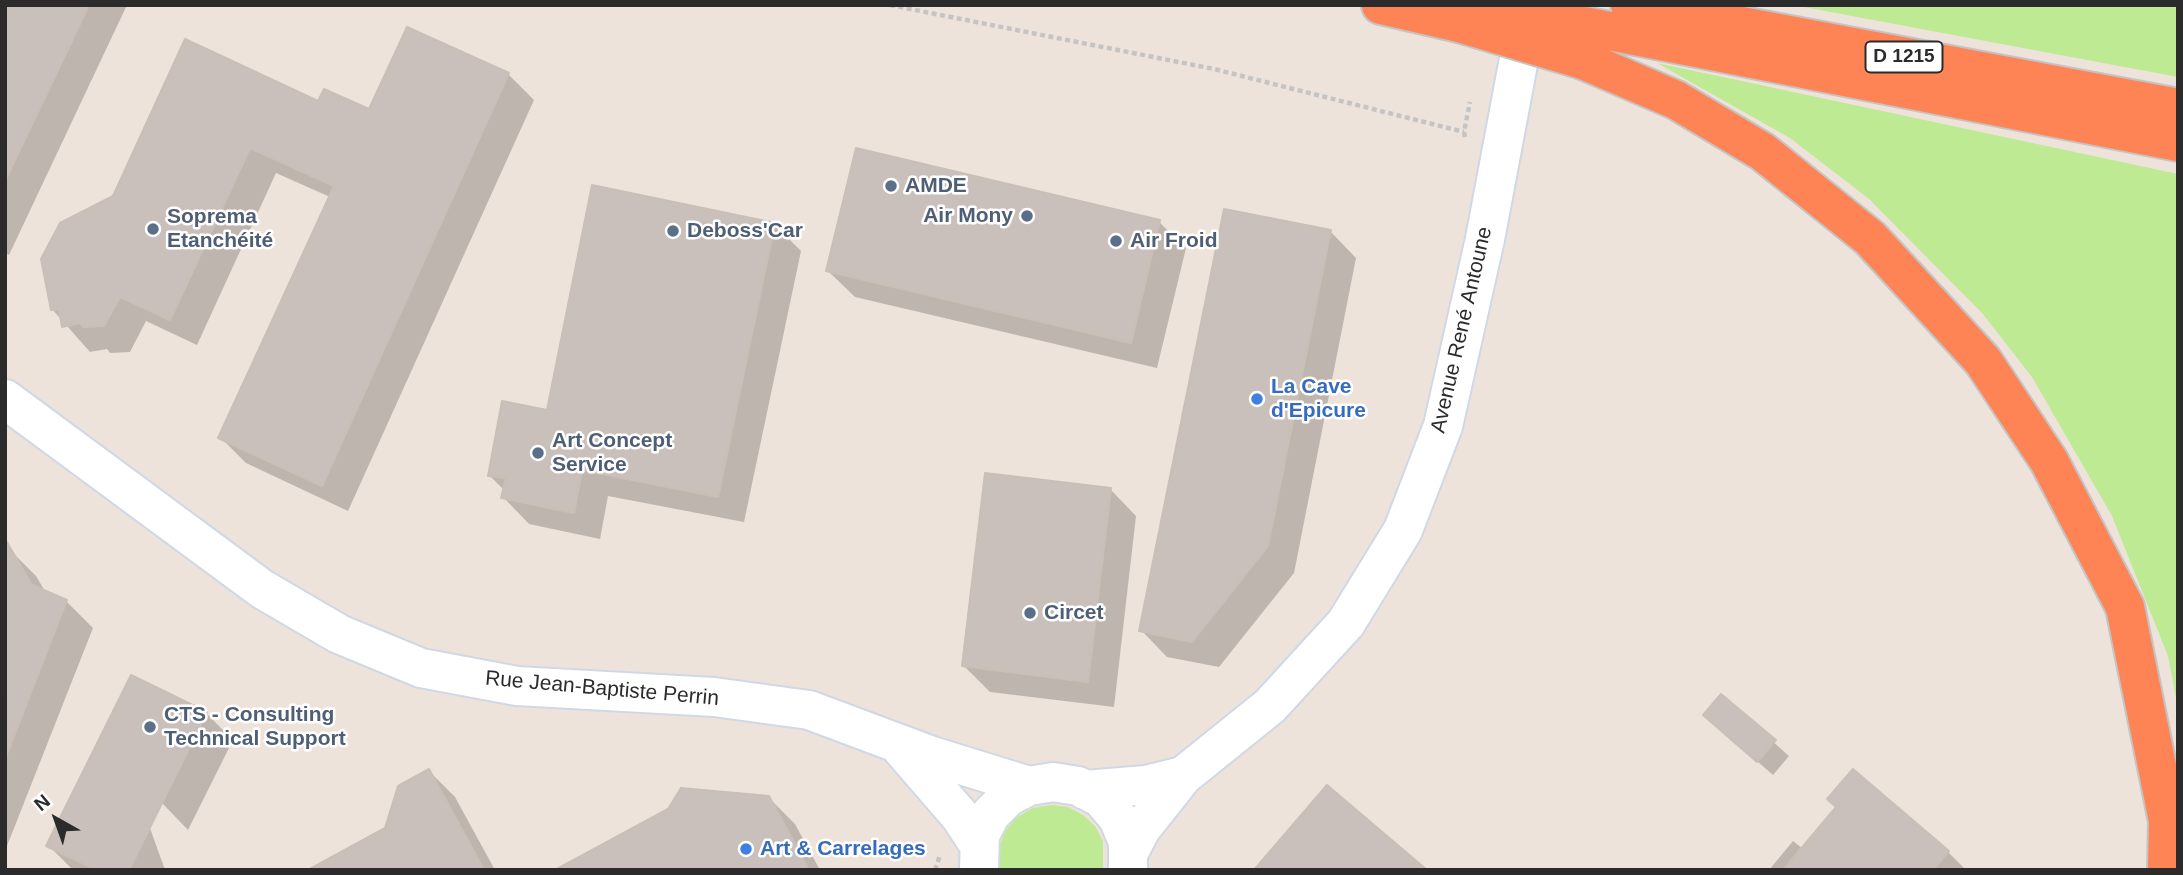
<!DOCTYPE html>
<meta charset="utf-8">
<style>
body{margin:0}
#map{position:relative;width:2183px;height:875px;overflow:hidden;background:#eee3db;font-family:Helvetica,sans-serif}
canvas{display:block}
.frame{position:absolute;inset:0;border:7px solid #2b2b2b;pointer-events:none}
.north{position:absolute;left:21px;top:784px;width:70px;height:70px;-webkit-text-stroke:5px #fff;paint-order:stroke;rotate:320deg;font-size:19px;font-weight:700;line-height:28px;text-align:center;color:#2b2b2b}
.north::after{content:'';display:block;margin:auto;width:24px;height:32px;background:#2b2b2b;clip-path:polygon(50% 0,100% 100%,50% 72%,0 100%)}
</style>
<div id="map">
<canvas width="2183" height="875"></canvas>
<div class="frame"></div>
<div class="north">N</div>
</div>
<script>
const context = document.querySelector('canvas').getContext('2d');
context.lineJoin = 'round';
function paint(path, color) { context.fillStyle = color; context.fill(path, 'evenodd'); }
const toPath = rows => new Path2D(rows.map(r => 'M' + r).join(''));
function strokePath(path, color, width, dash) { context.strokeStyle = color; context.lineWidth = width; context.lineCap = dash ? 'butt' : 'round'; context.setLineDash(dash || []); context.stroke(path); }
function write(font, color, halo, rows, align = 'center') {
  context.font = font + ' Helvetica,sans-serif'; context.lineWidth = 5; context.setLineDash([]); context.textBaseline = 'middle'; context.strokeStyle = halo; context.fillStyle = color; for (const [text, x, y, turn = 0] of rows) {
    context.save(); context.translate(x, y); context.rotate((+turn || 0) * Math.PI / 180); context.textAlign = isNaN(turn) ? turn : align; if (halo) context.strokeText(text, 0, 0); context.fillText(text, 0, 0); context.restore();
  }
}
paint(toPath([
 [1793,5,2178,5,2178,77],
 [1657,63,2178,174,2178,709,2168,656,2112,516,2032,377,1982,313,1869,199,1790,138],
 [1051,805,1068,807,1083,815,1095,826,1103,841,1103,870,1000,870,999,848,1005,831,1017,817,1033,808]
]), '#beea93');
paint(toPath([
 [5,5,127,5,9,255,5,253],
 [508,74,534,100,348,511,246,463,220,437,330,197,276,173,197,345,146,321,130,352,110,353,107,349,90,352,52,309,43,259,319,103,369,112],
 [1159,222,1186,248,1157,368,855,297,828,271],
 [775,225,801,251,744,522,608,496,600,539,529,524,503,497,504,490,490,476,548,412],
 [1330,231,1356,258,1294,573,1219,667,1167,657,1141,630],
 [1110,489,1136,516,1114,707,990,692,964,666],
 [10,550,36,576,46,593,66,601,93,628,5,851,5,552],
 [1722,696,1789,756,1773,775,1720,729],
 [206,713,233,740,188,830,163,804,151,783,136,789,165,870,73,870,48,845],
 [429,771,455,797,495,870,311,870,386,829],
 [769,798,795,824,820,870,559,870],
 [1793,841,1803,849,1948,852,1966,870,1769,870]
]), '#0003');
const building = toPath([
 [5,5,89,5,5,181,5,5],
 [407,27,509,73,322,486,218,438,334,186,250,148,170,320,120,297,104,326,83,327,80,323,62,327,59,310,51,310,41,259,60,223,113,196,185,39,318,101,324,89,369,109,407,27],
 [856,148,1160,220,1131,343,826,271,856,148],
 [592,185,775,223,718,497,582,470,574,513,501,498,506,478,488,476,502,401,547,410,592,185],
 [1224,209,1331,230,1268,546,1192,642,1139,631,1224,209],
 [985,473,1111,488,1088,682,962,666,985,473],
 [5,539,32,585,67,600,7,754,5,539],
 [131,675,207,712,129,870,97,870,46,846,131,675],
 [1721,694,1776,740,1757,762,1703,715,1721,694],
 [429,769,484,870,308,870,385,828,398,786,429,769],
 [1853,769,1949,851,1933,870,1783,870,1836,807,1827,799,1853,769],
 [1327,785,1427,870,1254,870,1327,785],
 [681,788,769,796,809,870,555,870,668,809,681,788]
]);
paint(building, '#c9c0bb');
strokePath(building, '#cabfb5', 2);
const minor = toPath([
 [5,399,262,589,339,634,421,668,517,686,714,697,809,710,932,756,1029,786],
 [902,749,960,816,979,845],
 [1085,790,1146,785,1183,776],
 [1128,854,1141,829,1183,776,1270,706,1346,623,1403,530,1443,426,1485,239,1528,11],
 [979,870,980,835,991,814,1008,797,1029,786,1053,782,1078,786,1101,798,1118,818,1128,842,1128,868]
]);
const motorway = toPath([
 [1381,5,1459,23],
 [1630,5,2178,108],
 [1584,26,2178,142],
 [1583,60,1676,100,1763,152,1870,238,1983,361,2049,461,2125,607,2168,821,2167,870]
]);
strokePath(minor, '#d0d8e5', 42);
strokePath(motorway, '#c4c4c4', 42);
strokePath(toPath([
 [890,5,1214,69,1464,132],
 [1465,137,1464,132,1470,102],
 [935,870,940,855]
]), '#c4c4c4', 4.5, [5, 3.5]);
strokePath(minor, '#fff', 38);
strokePath(motorway, '#ff8455', 38);
const motorwayBridge = toPath([
 [1480,5,1584,26],
 [1459,23,1583,60]
]);
strokePath(motorwayBridge, '#c4c4c4', 42, []);
strokePath(motorwayBridge, '#ff8455', 38);
for (const [x, y, r, color] of [
 [891,186,7,"#5c6f8a"],
 [1027,216,7,"#5c6f8a"],
 [153,229,7,"#5c6f8a"],
 [673,231,7,"#5c6f8a"],
 [1116,241,7,"#5c6f8a"],
 [1257,399,7,"#3f7fe0"],
 [538,453,7,"#5c6f8a"],
 [1030,613,7,"#5c6f8a"],
 [150,727,7,"#5c6f8a"],
 [746,849,7,"#3f7fe0"]
]) { const dot = new Path2D(); dot.arc(x, y, r, 0, 2 * Math.PI); context.fillStyle = color; context.fill(dot); strokePath(dot, '#fff', 2.5); }
for (const [x, y, w] of [
 [1904,57,77]
]) { const box = new Path2D(); box.roundRect(x - w / 2, y - 15.5, w, 31, 5); context.fillStyle = '#fff'; context.fill(box); strokePath(box, '#2b2b2b', 2); }
write('bold 19px', '#2b2b2b', null, [
 ["D 1215",1904,57]
]);
write('bold 21px', '#4e5e75', '#fff', [
 ["AMDE",905,186],
 ["Air Mony",1013,216,"right"],
 ["Soprema",167,217],
 ["Etanchéité",167,241],
 ["Deboss'Car",687,231],
 ["Air Froid",1130,241],
 ["Art Concept",552,441],
 ["Service",552,465],
 ["Circet",1044,613],
 ["CTS - Consulting",164,715],
 ["Technical Support",164,739]
], 'left');
write('21px', '#2b2b2b', '#fff', [
 ["Avenue René Antoune",1462,330,-77],
 ["Rue Jean-Baptiste Perrin",602,689,5]
]);
write('bold 21px', '#366cbe', '#fff', [
 ["La Cave",1271,387],
 ["d'Epicure",1271,411],
 ["Art & Carrelages",760,849]
], 'left');
</script>
